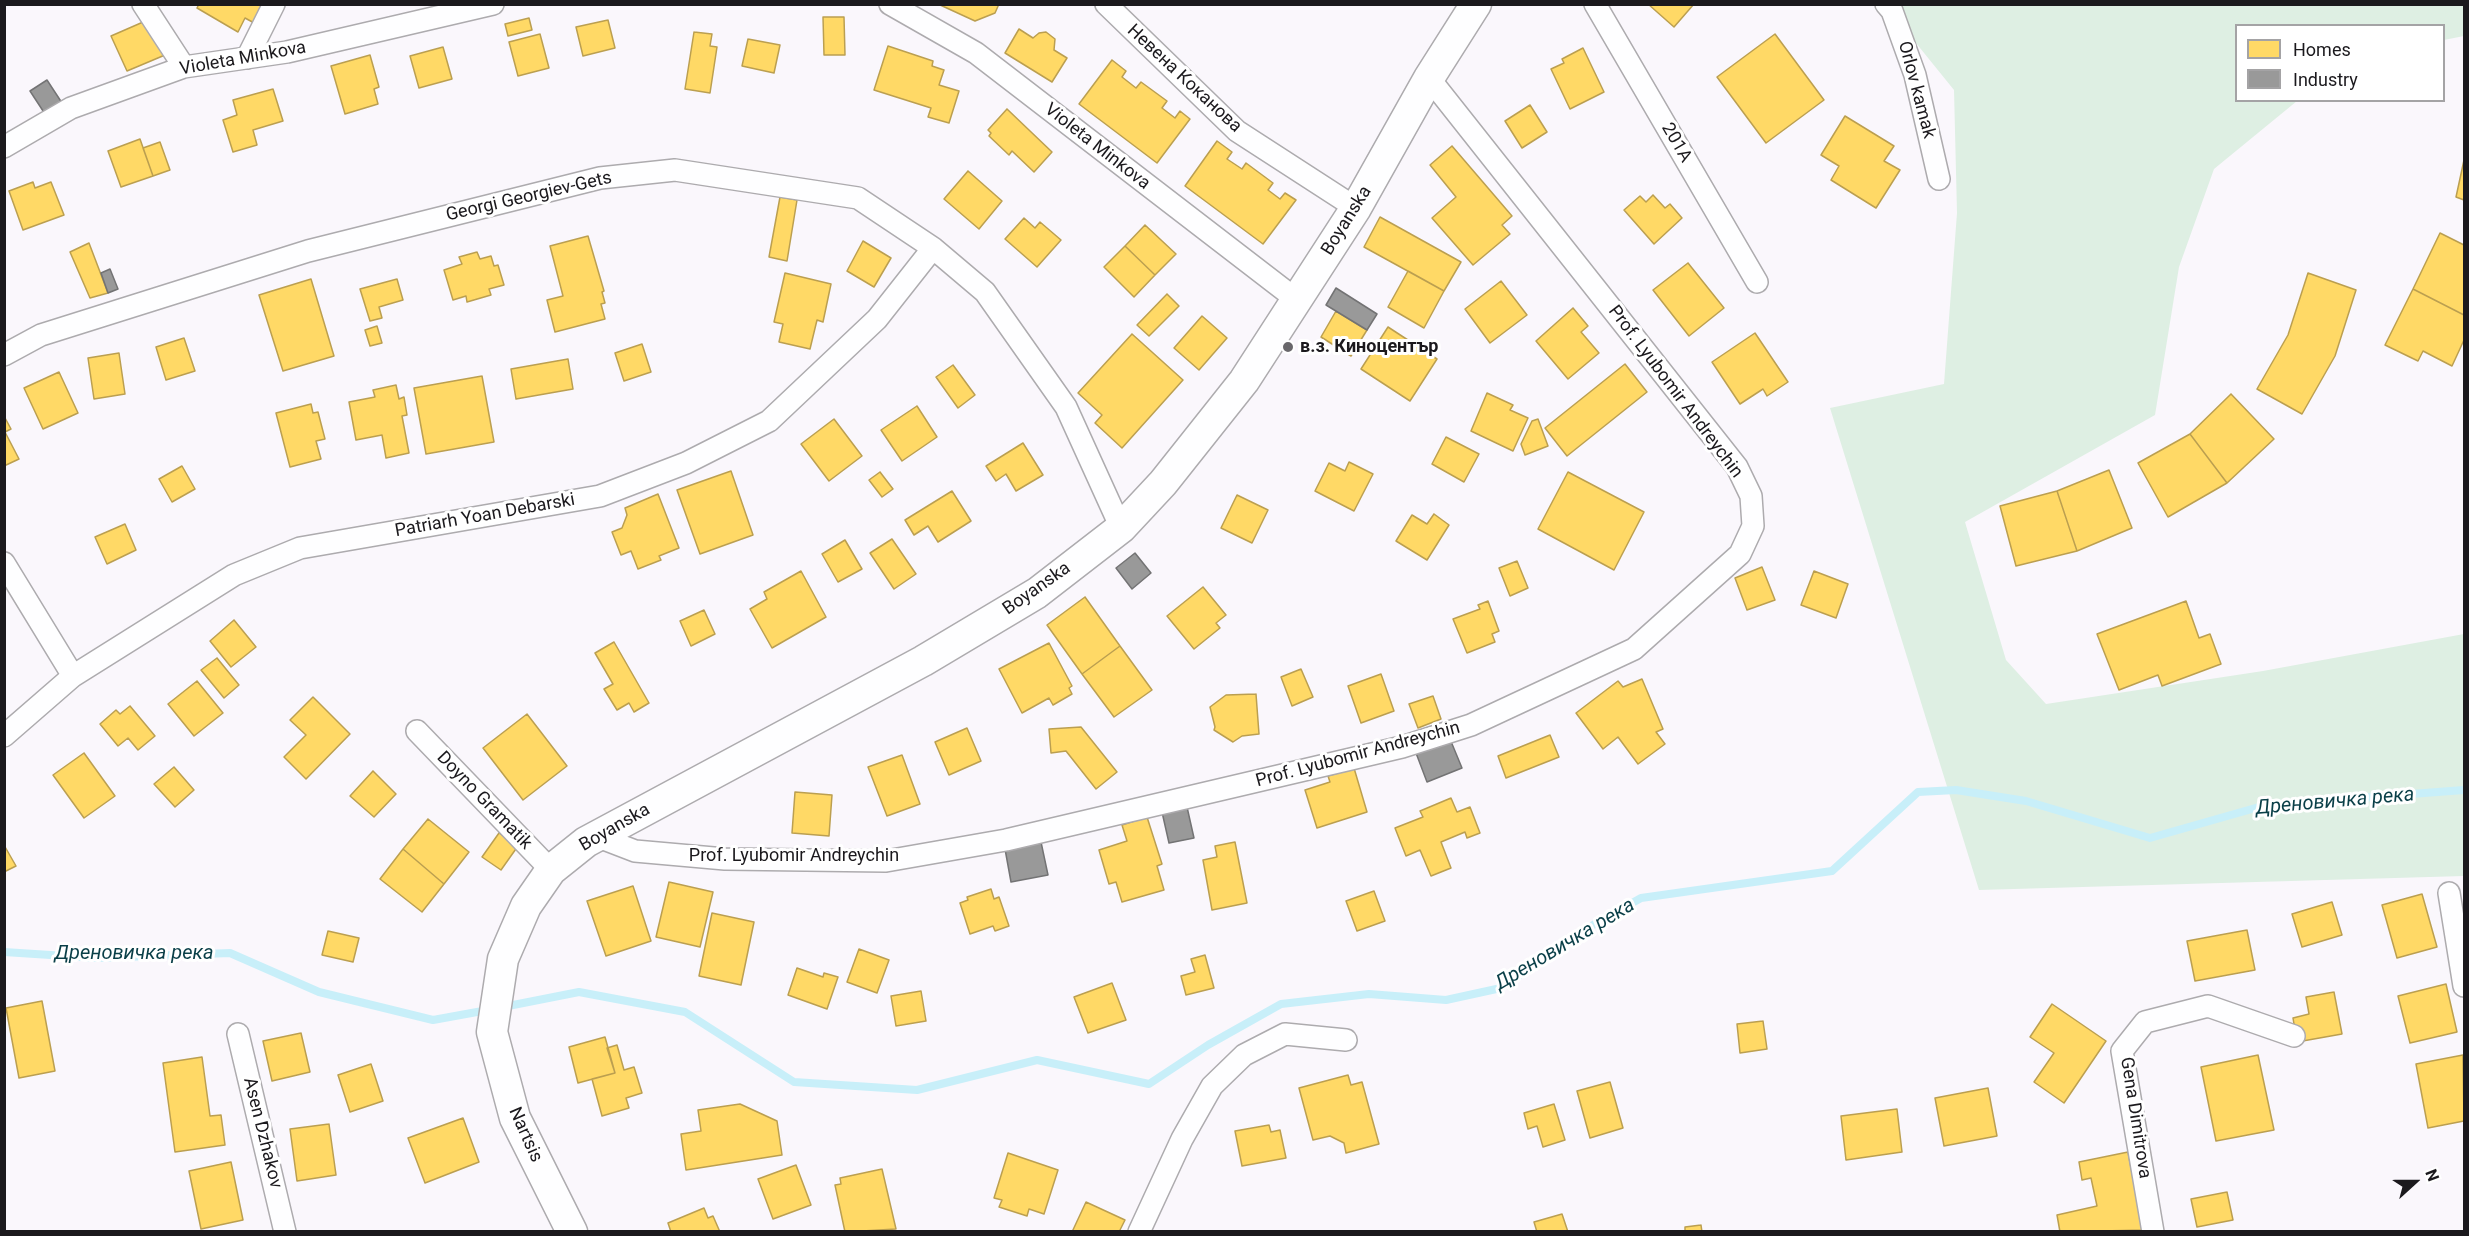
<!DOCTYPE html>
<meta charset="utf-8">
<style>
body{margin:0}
#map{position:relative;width:2469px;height:1236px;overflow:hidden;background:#faf7fc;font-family:Roboto,sans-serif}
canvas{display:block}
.frame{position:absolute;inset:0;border:6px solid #1b191d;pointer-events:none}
.legend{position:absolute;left:2235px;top:24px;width:210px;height:78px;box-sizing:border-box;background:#fff;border:2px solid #a4a3a5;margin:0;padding:8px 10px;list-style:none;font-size:18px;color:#1b191d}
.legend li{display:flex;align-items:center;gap:12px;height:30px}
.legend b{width:30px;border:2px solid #a4a3a5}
.north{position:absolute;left:2385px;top:1152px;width:60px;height:60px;-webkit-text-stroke:4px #fff;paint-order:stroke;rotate:69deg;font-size:16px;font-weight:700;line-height:24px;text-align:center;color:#1b191d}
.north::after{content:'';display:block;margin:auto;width:21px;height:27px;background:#1b191d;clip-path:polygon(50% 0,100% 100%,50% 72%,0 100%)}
</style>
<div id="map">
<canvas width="2469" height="1236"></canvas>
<div class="frame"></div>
<ul class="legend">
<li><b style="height:16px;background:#ffd966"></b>Homes</li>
<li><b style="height:16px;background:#999"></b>Industry</li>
</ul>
<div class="north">N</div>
</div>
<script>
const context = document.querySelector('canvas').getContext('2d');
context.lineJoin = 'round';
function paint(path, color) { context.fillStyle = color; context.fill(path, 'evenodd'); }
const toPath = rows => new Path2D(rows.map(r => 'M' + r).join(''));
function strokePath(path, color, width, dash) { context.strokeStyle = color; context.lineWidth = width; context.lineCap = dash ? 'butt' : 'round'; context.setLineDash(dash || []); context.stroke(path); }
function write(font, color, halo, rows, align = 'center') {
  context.font = font + ' Roboto,sans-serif'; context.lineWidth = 6; context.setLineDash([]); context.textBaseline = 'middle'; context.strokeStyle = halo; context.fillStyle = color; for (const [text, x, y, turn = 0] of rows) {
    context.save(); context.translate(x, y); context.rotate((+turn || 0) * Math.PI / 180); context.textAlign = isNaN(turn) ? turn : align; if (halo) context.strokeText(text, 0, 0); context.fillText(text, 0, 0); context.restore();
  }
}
paint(toPath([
 [1889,5,2464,5,2464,36,2444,40,2444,26,2236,26,2236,100,2297,101,2214,169,2179,267,2155,415,1965,522,2006,660,2046,704,2263,671,2464,634,2464,876,1979,890,1830,408,1944,384,1957,213,1954,90,1903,27]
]), '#deefe3');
const homes = toPath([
 [199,4,266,4,256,24,245,18,238,32,197,8,199,4],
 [938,4,999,4,995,13,975,21,938,4],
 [1648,4,1694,4,1674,27,1648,4],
 [823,17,844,17,845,55,824,55,823,17],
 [529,18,532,30,508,36,505,24,529,18],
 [150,19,165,55,127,71,111,36,150,19],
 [608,20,615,48,583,56,576,27,608,20],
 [1019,29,1033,38,1039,33,1046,32,1055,39,1054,50,1067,58,1052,82,1005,53,1019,29],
 [694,32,712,34,710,46,717,47,710,93,685,89,694,32],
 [540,34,549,68,518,76,509,42,540,34],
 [1775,34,1824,100,1766,143,1717,77,1775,34],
 [748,39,780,45,774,73,742,66,748,39],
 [888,46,933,61,932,66,944,70,939,85,959,91,949,123,928,117,931,108,874,90,888,46],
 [443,47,452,79,419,88,410,56,443,47],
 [1583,48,1604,92,1570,109,1551,69,1564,63,1562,59,1583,48],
 [370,55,379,87,374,89,378,104,345,114,331,66,370,55],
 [1112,60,1126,71,1122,77,1136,88,1141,82,1167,101,1162,108,1175,118,1180,111,1190,119,1157,163,1079,104,1112,60],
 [273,89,283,121,253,130,257,145,233,152,223,120,237,115,233,100,273,89],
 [1530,105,1547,132,1522,148,1505,121,1530,105],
 [1007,109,1052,152,1034,172,1012,151,1009,155,989,136,991,133,988,130,1007,109],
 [1845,116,1894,146,1884,161,1900,170,1876,208,1831,180,1839,166,1821,155,1845,116],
 [140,139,153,176,121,187,108,151,140,139],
 [1217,141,1232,152,1227,159,1242,169,1246,163,1273,183,1268,190,1280,199,1285,193,1296,200,1263,244,1185,186,1217,141],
 [160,142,170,170,153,176,143,148,160,142],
 [1452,146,1512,216,1502,225,1510,234,1473,265,1432,218,1456,197,1430,165,1452,146],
 [2464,160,2464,200,2456,197,2464,160],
 [968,171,1002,201,979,229,944,199,968,171],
 [33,182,35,188,51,182,64,215,23,230,9,191,33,182],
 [1653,195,1665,208,1670,204,1682,218,1654,244,1624,210,1640,196,1646,202,1653,195],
 [780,197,797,200,787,261,769,257,780,197],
 [1380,217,1461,262,1444,291,1364,247,1380,217],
 [1024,218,1035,228,1040,222,1061,240,1037,267,1005,239,1024,218],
 [1145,225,1176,254,1155,275,1125,246,1145,225],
 [2440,233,2464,245,2464,315,2413,289,2440,233],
 [588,236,604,291,602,292,605,303,601,304,605,319,555,332,547,300,563,296,550,246,588,236],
 [863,241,891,258,874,287,847,271,863,241],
 [89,243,108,293,90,298,70,252,89,243],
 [1125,246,1155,275,1134,297,1104,267,1125,246],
 [477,252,480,259,491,256,494,266,498,265,504,285,489,289,491,295,467,302,466,296,453,300,444,270,462,264,459,257,477,252],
 [1688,263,1724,308,1689,336,1653,290,1688,263],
 [1408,271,1444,291,1424,328,1388,307,1408,271],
 [785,273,831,284,823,322,817,320,810,349,779,342,783,324,774,322,785,273],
 [2308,273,2356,290,2335,356,2302,414,2257,389,2288,335,2308,273],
 [311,279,334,356,283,371,259,295,311,279],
 [397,279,403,300,379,307,382,318,370,321,360,289,397,279],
 [1501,281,1527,315,1490,343,1465,309,1501,281],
 [2413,289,2464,315,2464,340,2452,366,2423,351,2418,361,2385,345,2413,289],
 [1167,294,1179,306,1149,336,1137,325,1167,294],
 [1573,308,1588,326,1581,332,1599,353,1568,379,1536,341,1573,308],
 [1336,311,1367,330,1351,356,1321,337,1336,311],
 [1202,316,1227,338,1199,370,1174,348,1202,316],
 [377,326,382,343,370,346,365,330,377,326],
 [1388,327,1437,359,1410,401,1361,369,1388,327],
 [1755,333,1788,382,1767,396,1763,389,1740,404,1712,362,1755,333],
 [1132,334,1183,380,1122,448,1095,423,1102,415,1078,393,1132,334],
 [184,338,195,371,166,380,156,347,184,338],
 [642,344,651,372,624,381,615,353,642,344],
 [119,353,125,394,94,399,88,358,119,353],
 [568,359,573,389,516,399,511,369,568,359],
 [1625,364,1647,392,1567,456,1545,428,1625,364],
 [953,365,975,395,958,408,936,377,953,365],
 [59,372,78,413,43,429,24,388,59,372],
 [482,376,494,442,426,454,414,388,482,376],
 [396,385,399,399,404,397,407,415,402,416,409,453,386,458,382,435,356,440,349,402,375,397,373,390,396,385],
 [1487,393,1513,405,1510,410,1528,418,1513,451,1471,431,1487,393],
 [2231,394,2274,439,2227,483,2190,434,2231,394],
 [311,404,313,413,318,412,325,439,316,441,321,459,290,467,276,413,311,404],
 [917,406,937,437,902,461,881,430,917,406],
 [4,416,11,429,5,432,19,459,4,466,4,416],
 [834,419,862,456,829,481,801,444,834,419],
 [1538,419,1548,446,1525,455,1521,444,1532,421,1538,419],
 [2190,434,2227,483,2168,517,2138,463,2190,434],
 [1446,437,1479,454,1464,482,1432,464,1446,437],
 [1023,443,1043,475,1016,491,1006,474,996,481,986,466,1023,443],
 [1349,462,1373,474,1354,511,1315,491,1329,463,1345,471,1349,462],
 [182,466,195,489,172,502,159,479,182,466],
 [2109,470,2132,528,2077,551,2057,491,2109,470],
 [731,471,753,535,700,554,677,490,731,471],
 [880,472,893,489,882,497,869,480,880,472],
 [1568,472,1644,512,1614,570,1538,529,1568,472],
 [952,491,971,521,938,542,928,526,914,535,905,520,952,491],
 [2057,491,2077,551,2016,566,2000,506,2057,491],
 [658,494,679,548,659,556,661,560,638,569,631,551,621,555,612,532,622,528,627,515,625,508,658,494],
 [1237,495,1268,510,1252,543,1221,528,1237,495],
 [1434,514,1449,525,1427,560,1396,541,1412,515,1427,524,1434,514],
 [125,524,136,550,107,564,95,537,125,524],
 [892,539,916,574,894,589,870,553,892,539],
 [845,540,862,569,838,582,822,554,845,540],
 [1517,561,1528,588,1510,596,1499,568,1517,561],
 [1762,567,1775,600,1747,610,1735,578,1762,567],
 [801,571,826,617,772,648,750,609,767,599,764,592,801,571],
 [1814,571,1848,584,1836,618,1801,605,1814,571],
 [1203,587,1226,615,1216,623,1220,628,1194,649,1167,616,1203,587],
 [1085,597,1120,646,1082,674,1047,625,1085,597],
 [1488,601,1499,631,1492,634,1495,642,1467,653,1453,619,1480,609,1478,605,1488,601],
 [2186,601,2199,638,2210,634,2221,664,2162,686,2158,675,2119,690,2097,634,2186,601],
 [704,610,715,634,691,646,680,621,704,610],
 [234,620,256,647,231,667,210,641,234,620],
 [614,642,649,703,634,712,629,703,617,710,604,689,613,684,595,653,614,642],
 [1049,643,1072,686,1069,688,1072,694,1053,705,1049,698,1022,713,999,669,1049,643],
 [1120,646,1152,690,1114,717,1082,674,1120,646],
 [217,658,239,685,224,698,201,670,217,658],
 [1301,669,1313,697,1292,706,1281,677,1301,669],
 [1381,674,1394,711,1361,723,1348,686,1381,674],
 [1642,679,1663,729,1656,732,1665,744,1638,764,1618,737,1603,749,1576,713,1618,681,1623,687,1642,679],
 [197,681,223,713,194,736,168,704,197,681],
 [1256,694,1259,734,1242,736,1233,742,1214,730,1215,727,1210,707,1226,695,1256,694],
 [1433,696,1441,719,1418,728,1409,704,1433,696],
 [313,697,350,734,306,779,284,757,306,735,290,720,313,697],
 [130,706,155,736,138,750,128,738,118,746,100,724,116,710,120,714,130,706],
 [527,714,567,766,523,800,483,748,527,714],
 [1081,727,1117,772,1096,789,1066,751,1051,753,1049,729,1081,727],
 [967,728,981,761,949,775,935,742,967,728],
 [1550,735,1559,757,1506,778,1498,756,1550,735],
 [84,753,115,796,84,818,53,775,84,753],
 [902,755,920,804,887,816,868,767,902,755],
 [174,767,194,790,175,807,154,784,174,767],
 [1354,768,1367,812,1317,828,1305,790,1330,782,1328,776,1354,768],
 [373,771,396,794,374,817,350,796,373,771],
 [795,792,832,795,829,836,792,833,795,792],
 [1451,798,1457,812,1470,807,1480,833,1467,838,1465,832,1441,842,1451,868,1431,876,1420,850,1406,856,1395,828,1423,817,1420,811,1451,798],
 [1147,817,1162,864,1157,866,1164,890,1122,902,1116,882,1109,884,1099,850,1127,841,1122,825,1147,817],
 [428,819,469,852,444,884,403,849,428,819],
 [499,833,518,846,501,870,482,857,499,833],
 [1235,842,1247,903,1212,910,1203,860,1217,857,1215,846,1235,842],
 [4,845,16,866,4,872,4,845],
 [403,849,444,884,422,912,380,879,403,849],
 [669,882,713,892,700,947,656,937,669,882],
 [633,886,651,941,606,956,587,901,633,886],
 [991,889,994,899,999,897,1009,926,995,931,993,926,970,934,960,903,968,900,967,897,991,889],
 [1374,891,1385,921,1357,931,1346,901,1374,891],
 [2422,894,2437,947,2397,958,2382,905,2422,894],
 [2332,902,2342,935,2302,947,2292,914,2332,902],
 [712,913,754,922,741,985,699,976,712,913],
 [2247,930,2255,970,2195,981,2187,941,2247,930],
 [328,931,359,938,353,962,322,955,328,931],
 [859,949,889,960,877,993,847,982,859,949],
 [1205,955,1214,988,1186,995,1181,976,1195,972,1191,959,1205,955],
 [797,968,823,977,824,973,838,977,827,1009,788,995,797,968],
 [1112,983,1126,1020,1088,1033,1074,997,1112,983],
 [2446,984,2457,1032,2410,1043,2398,996,2446,984],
 [921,991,926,1021,896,1026,891,996,921,991],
 [2334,992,2342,1034,2297,1042,2293,1018,2309,1014,2306,997,2334,992],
 [42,1001,55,1071,19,1078,6,1008,42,1001],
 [2052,1004,2106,1041,2064,1103,2034,1082,2054,1053,2030,1037,2052,1004],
 [1763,1021,1767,1049,1740,1053,1737,1024,1763,1021],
 [301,1033,310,1072,272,1081,263,1041,301,1033],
 [605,1037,615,1073,578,1083,569,1047,605,1037],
 [617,1045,624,1070,634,1067,642,1093,626,1098,629,1108,602,1116,592,1079,615,1073,607,1048,617,1045],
 [2258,1055,2274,1130,2216,1141,2201,1067,2258,1055],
 [2463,1055,2464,1121,2428,1128,2416,1064,2463,1055],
 [202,1057,210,1116,221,1115,225,1145,175,1152,163,1063,202,1057],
 [371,1064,383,1101,350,1112,338,1075,371,1064],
 [1348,1075,1351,1085,1362,1082,1379,1144,1346,1153,1344,1143,1330,1136,1313,1140,1299,1088,1348,1075],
 [1610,1082,1623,1128,1590,1138,1577,1091,1610,1082],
 [1988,1088,1997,1136,1944,1146,1935,1098,1988,1088],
 [740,1104,777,1121,782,1155,686,1170,681,1134,701,1131,698,1110,740,1104],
 [1554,1104,1565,1140,1543,1147,1537,1126,1528,1129,1524,1113,1554,1104],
 [1897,1109,1902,1152,1846,1160,1841,1116,1897,1109],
 [463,1118,479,1162,425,1183,408,1138,463,1118],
 [329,1124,336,1175,297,1181,290,1129,329,1124],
 [1269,1125,1271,1132,1280,1130,1286,1158,1242,1166,1235,1131,1269,1125],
 [2128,1152,2143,1230,2060,1232,2057,1215,2097,1206,2091,1178,2082,1180,2079,1162,2128,1152],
 [1008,1153,1058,1170,1044,1214,1029,1209,1027,1216,999,1207,1002,1200,994,1198,1008,1153],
 [231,1162,243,1220,201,1229,189,1171,231,1162],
 [796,1165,811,1205,773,1219,758,1179,796,1165],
 [882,1169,896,1229,845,1232,835,1185,841,1184,840,1178,882,1169],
 [2227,1192,2233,1220,2197,1227,2191,1199,2227,1192],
 [1086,1202,1125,1220,1119,1232,1072,1232,1086,1202],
 [704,1208,708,1218,713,1216,720,1232,671,1232,668,1223,704,1208],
 [1562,1214,1568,1232,1537,1232,1534,1222,1562,1214],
 [1701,1225,1702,1232,1685,1232,1685,1227,1701,1225]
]);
paint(homes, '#ffd966');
strokePath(homes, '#bb9f50', 1.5);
const industry = toPath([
 [47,80,64,106,47,117,30,91,47,80],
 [110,269,118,289,108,293,101,273,110,269],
 [1336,288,1377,314,1367,330,1326,305,1336,288],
 [1135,553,1151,573,1132,589,1116,568,1135,553],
 [1450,739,1462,768,1427,782,1416,753,1450,739],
 [1187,807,1194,838,1169,843,1162,812,1187,807],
 [1041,842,1048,875,1011,882,1005,849,1041,842]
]);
paint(industry, '#999');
strokePath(industry, '#737374', 1.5);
strokePath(toPath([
 [4,952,97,958,230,953,319,992,433,1020,488,1010],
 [503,1007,579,992,685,1012,794,1082,917,1090,1037,1060,1149,1084,1208,1045,1281,1004,1369,994,1446,1000,1501,988,1586,929,1641,898,1832,871,1918,792,1956,790,2026,801,2150,838,2266,805,2464,790]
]), '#c8eff9', 8);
const minor = toPath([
 [143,4,184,67],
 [890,4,976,53,1297,300],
 [1106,4,1237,131,1356,208],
 [1595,4,1757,282],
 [1886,4,1892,11,1915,75,1939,179],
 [247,58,274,4],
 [4,147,71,108,184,67,287,52,493,4],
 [4,355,41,335,308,251,600,178,675,170,858,198,933,248,985,292,1066,407,1121,528],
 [4,563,73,676],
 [417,731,551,870],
 [4,736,73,676,234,575,300,548,600,496,686,463,769,421,877,319,933,248],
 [596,836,635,851,725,859,886,861,1006,840,1402,747,1471,725,1634,649,1740,554,1753,526,1751,496,1737,467,1429,78],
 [2449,893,2464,986],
 [238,1034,285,1232],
 [1139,1232,1182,1139,1212,1086,1244,1055,1285,1034,1346,1040],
 [2153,1232,2122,1051,2145,1022,2208,1006,2294,1036]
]);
const secondary = toPath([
 [572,1232,515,1118,492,1032,503,959,526,906,551,870,586,842,923,661,1037,593,1121,528,1163,483,1244,381,1356,208,1429,78,1476,4]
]);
strokePath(minor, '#adabae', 24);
strokePath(secondary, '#adabae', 33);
strokePath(minor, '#fefeff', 21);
strokePath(secondary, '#fefeff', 30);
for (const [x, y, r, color] of [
 [1288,347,6,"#69676b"]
]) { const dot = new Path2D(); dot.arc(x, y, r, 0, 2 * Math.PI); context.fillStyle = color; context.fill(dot); strokePath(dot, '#fff', 2); }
write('18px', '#1b191d', '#fff', [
 ["Violeta Minkova",243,59,-10],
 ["Невена Коканова",1184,79,43],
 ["Orlov kamak",1916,90,75],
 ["201А",1676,143,60],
 ["Violeta Minkova",1097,147,38],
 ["Georgi Georgiev-Gets",529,197,-13],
 ["Boyanska",1347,221,-58],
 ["Prof. Lyubomir Andreychin",1675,392,53],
 ["Patriarh Yoan Debarski",485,516,-10],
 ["Boyanska",1037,589,-35],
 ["Prof. Lyubomir Andreychin",1358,755,-15],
 ["Doyno Gramatik",484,801,46],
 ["Boyanska",615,828,-30],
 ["Prof. Lyubomir Andreychin",794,856],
 ["Gena Dimitrova",2135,1118,81],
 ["Asen Dzhakov",262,1133,76],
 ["Nartsis",525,1135,66]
]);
write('bold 18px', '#1b191d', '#fff', [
 ["в.з. Киноцентър",1300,347]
], 'left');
write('italic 20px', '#0a3f48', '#fff', [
 ["Дреновичка река",2335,802,-5],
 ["Дреновичка река",1565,945,-31],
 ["Дреновичка река",134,954]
]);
</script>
